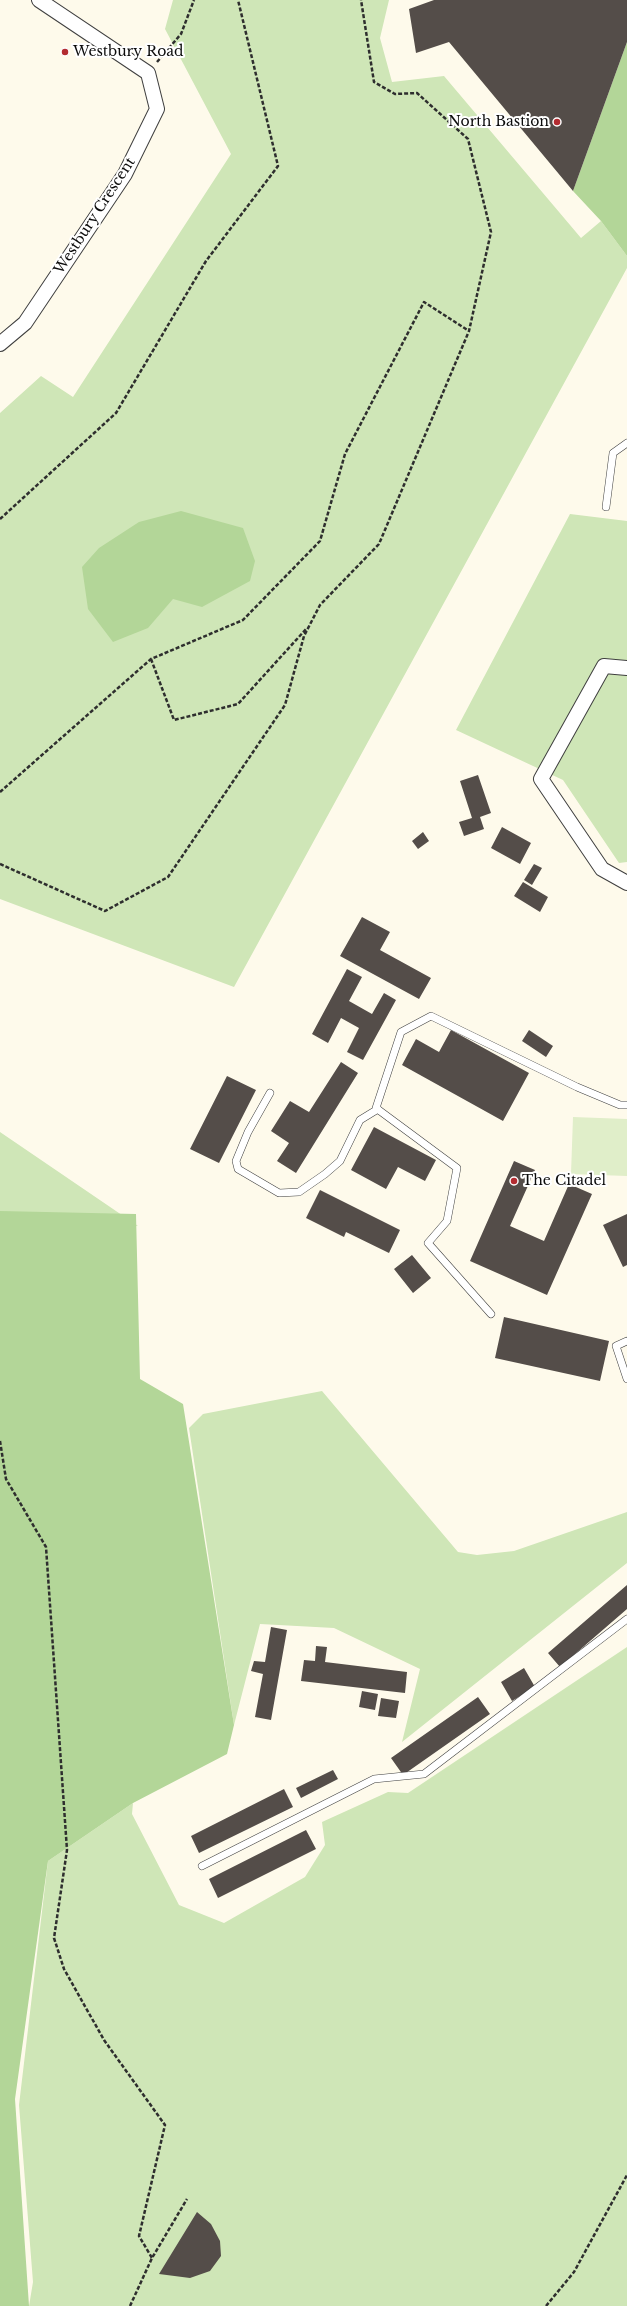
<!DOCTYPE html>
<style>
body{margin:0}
canvas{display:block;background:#fefaeb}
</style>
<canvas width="627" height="2306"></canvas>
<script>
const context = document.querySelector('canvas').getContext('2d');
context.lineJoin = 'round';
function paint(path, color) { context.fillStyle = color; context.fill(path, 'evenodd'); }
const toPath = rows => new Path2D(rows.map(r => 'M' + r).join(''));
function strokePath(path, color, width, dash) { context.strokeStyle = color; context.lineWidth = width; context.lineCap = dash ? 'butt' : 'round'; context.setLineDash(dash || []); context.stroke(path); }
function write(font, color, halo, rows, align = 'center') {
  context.font = font + ' "Libre Baskerville",serif'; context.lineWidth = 4; context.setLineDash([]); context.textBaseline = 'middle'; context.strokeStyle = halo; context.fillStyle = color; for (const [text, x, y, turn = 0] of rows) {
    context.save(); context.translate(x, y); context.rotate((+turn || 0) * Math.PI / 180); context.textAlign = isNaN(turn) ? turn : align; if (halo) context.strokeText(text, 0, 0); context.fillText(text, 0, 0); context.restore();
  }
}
paint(toPath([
 [173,0,389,0,380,38,392,82,444,76,581,238,601,221,627,256,627,268,234,987,0,899,0,413,41,376,73,397,231,154,165,29],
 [570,514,627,521,627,862,619,863,563,780,456,730],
 [0,1132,138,1226,0,1212],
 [322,1391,458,1552,477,1555,514,1551,627,1512,627,1563,402,1742,420,1669,334,1628,260,1624,234,1725,189,1428,203,1414],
 [627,1647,627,2306,29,2306,33,2282,19,2105,48,1861,133,1803,132,1814,179,1905,224,1923,305,1877,325,1845,322,1822,388,1792,408,1793]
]), '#cfe6b7');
paint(toPath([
 [627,42,627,256,601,221,573,191],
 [181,511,243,528,255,561,250,581,202,607,173,599,148,628,113,642,88,609,82,567,99,548,139,522],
 [0,1211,136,1214,140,1379,183,1404,234,1725,227,1754,133,1803,48,1861,15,2099,29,2306,0,2306]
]), '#b3d698');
paint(toPath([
 [573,1117,627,1119,627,1176,571,1174]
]), '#e0eec9');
paint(toPath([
 [434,0,627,0,627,42,573,191,449,42,416,53,409,9],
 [478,775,491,813,480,817,484,829,464,836,459,822,472,818,460,781],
 [502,827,531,843,520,864,491,848],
 [423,832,429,841,418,849,412,841],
 [534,864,542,868,532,885,524,880],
 [523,882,548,897,540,912,514,896],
 [362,917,390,932,380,950,431,978,419,999,340,956],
 [347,969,362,977,349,1001,372,1014,384,993,396,1000,363,1060,347,1052,359,1028,341,1018,328,1043,312,1034],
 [451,1030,529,1073,503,1121,402,1065,416,1039,439,1052],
 [529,1030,553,1046,546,1057,522,1041],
 [341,1062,358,1073,296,1173,277,1161,289,1143,271,1131,290,1101,309,1112],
 [227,1076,256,1090,219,1163,190,1149],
 [374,1127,436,1160,425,1181,398,1167,386,1189,351,1170],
 [514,1161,535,1170,510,1226,544,1241,569,1184,592,1194,547,1295,470,1261],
 [320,1190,400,1230,389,1253,346,1232,344,1237,306,1218],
 [627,1214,627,1265,623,1267,603,1225],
 [412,1255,431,1278,413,1293,394,1269],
 [504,1317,609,1341,600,1381,495,1358],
 [627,1585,627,1609,560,1667,548,1653],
 [271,1627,287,1630,271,1720,255,1717,263,1674,251,1671,254,1661,265,1662],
 [316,1646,327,1647,325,1662,407,1672,405,1693,301,1681,304,1660,315,1661],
 [524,1668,535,1687,512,1701,501,1682],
 [362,1691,378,1694,375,1710,359,1707],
 [478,1697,490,1714,403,1775,391,1758],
 [381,1698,399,1701,396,1718,378,1716],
 [333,1770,338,1779,301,1798,296,1788],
 [284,1789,293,1807,199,1853,191,1836],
 [306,1830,316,1849,218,1898,209,1879],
 [197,2212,211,2224,220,2241,221,2256,210,2271,190,2278,159,2274]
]), '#544d49');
const lane = toPath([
 [606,507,613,453,627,443],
 [270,1093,248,1132,236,1161,238,1169,279,1193,299,1192,325,1174,340,1161,360,1120,378,1109],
 [491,1314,428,1243,447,1221,457,1168,376,1108,401,1032,431,1016,577,1087,620,1105,627,1105],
 [627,1341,616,1346,627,1379],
 [202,1866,374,1779,424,1774,627,1619]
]);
const street = toPath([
 [0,344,25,323,125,174,157,109,148,73,39,0],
 [627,668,604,666,541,779,602,869,627,883]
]);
strokePath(lane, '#3f3f3f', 8);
strokePath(street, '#3f3f3f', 16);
strokePath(toPath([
 [157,62,181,34,194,0],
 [0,519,116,413,206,261,278,166,238,0],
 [151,659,174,720,238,704,307,628],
 [0,792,151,659,243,620,320,541,345,454,424,302,469,331],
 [0,864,105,911,168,877,285,705,304,636,320,605,379,544,469,331,491,232,468,139,417,93,395,94,374,82,361,0],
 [0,1441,6,1479,46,1547,67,1850,54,1938,64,1969,104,2040,165,2125,139,2236,152,2258],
 [130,2306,152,2258,187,2199],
 [546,2306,574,2272,627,2175]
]), '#2e2e2e', 2.5, [4, 2]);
strokePath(lane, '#fff', 7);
strokePath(street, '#fff', 14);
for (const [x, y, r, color] of [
 [65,52,4,"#b32c31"],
 [557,122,4,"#b32c31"],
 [514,1181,4,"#b32c31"]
]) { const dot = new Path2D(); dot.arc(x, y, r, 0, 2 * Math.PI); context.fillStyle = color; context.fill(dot); strokePath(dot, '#fff', 1.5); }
write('14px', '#0c0c0c', '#fff', [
 ["Westbury Road",73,52],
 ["North Bastion",549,122,"right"],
 ["The Citadel",522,1181]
], 'left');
write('14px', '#0c0c0c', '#fff', [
 ["Westbury Crescent",95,216,-57]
]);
</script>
